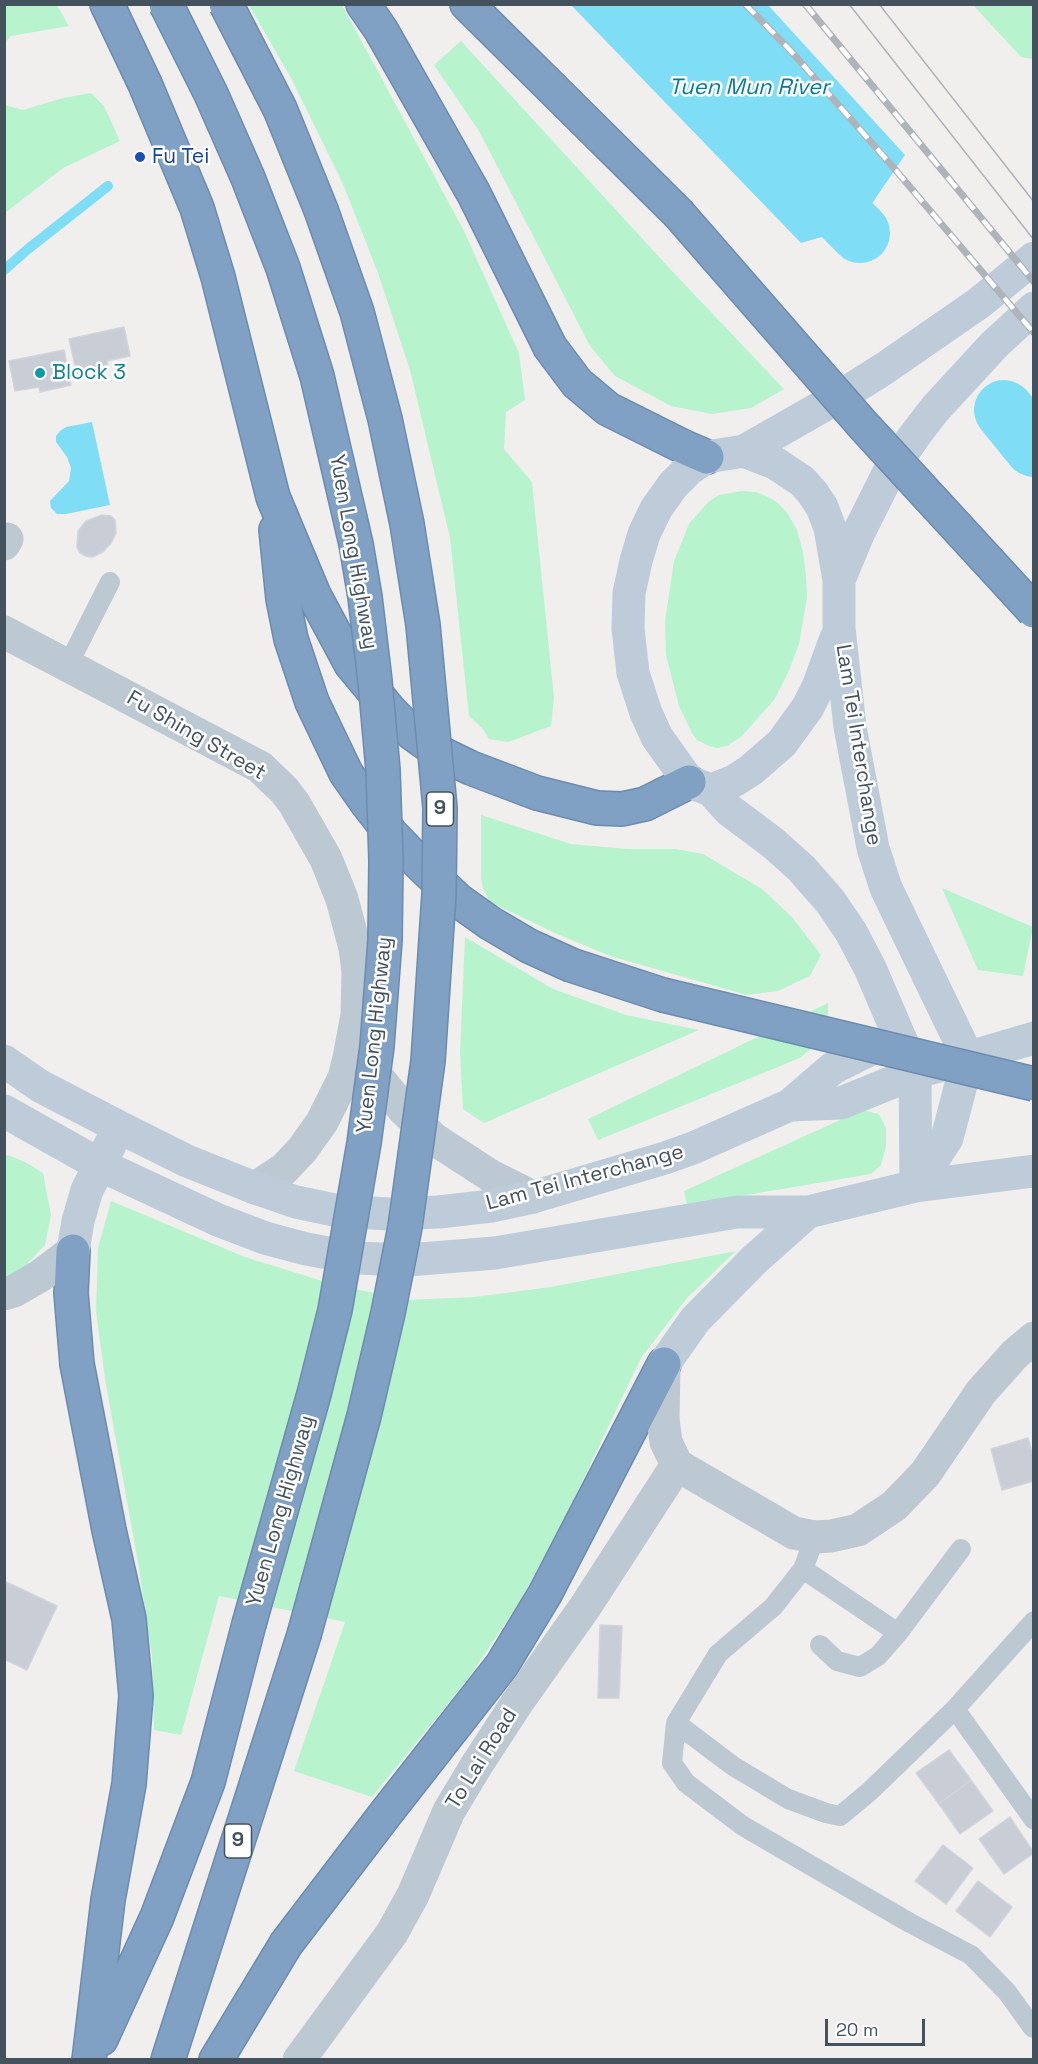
<!DOCTYPE html>
<style>
body{margin:0}
#map{position:relative;width:1038px;height:2064px;overflow:hidden;background:#f1eeee;font-family:"Space Grotesk",sans-serif}
canvas{display:block}
.frame{position:absolute;inset:0;border:6px solid #44525e;pointer-events:none}
.scale{position:absolute;left:825px;top:2019px;width:100px;height:27px;box-sizing:border-box;border:3px solid #44525e;border-top:0;padding-left:8px;font-size:18px;line-height:21px;white-space:nowrap;color:#44525e;-webkit-text-stroke:4px #fff;paint-order:stroke}
</style>
<div id="map">
<canvas width="1038" height="2064"></canvas>
<div class="frame"></div>
<div class="scale">20 m</div>
</div>
<script>
const context = document.querySelector('canvas').getContext('2d');
context.lineJoin = 'round';
function paint(path, color) { context.fillStyle = color; context.fill(path, 'evenodd'); }
const toPath = rows => new Path2D(rows.map(r => 'M' + r).join(''));
function strokePath(path, color, width, dash) { context.strokeStyle = color; context.lineWidth = width; context.lineCap = dash ? 'butt' : 'round'; context.setLineDash(dash || []); context.stroke(path); }
function write(font, color, halo, rows, align = 'center') {
  context.font = font + ' "Space Grotesk",sans-serif'; context.lineWidth = 5; context.setLineDash([]); context.textBaseline = 'middle'; context.strokeStyle = halo; context.fillStyle = color; for (const [text, x, y, turn = 0] of rows) {
    context.save(); context.translate(x, y); context.rotate((+turn || 0) * Math.PI / 180); context.textAlign = isNaN(turn) ? turn : align; if (halo) context.strokeText(text, 0, 0); context.fillText(text, 0, 0); context.restore();
  }
}
paint(toPath([
 [5,4,57,5,69,26,11,36,5,43],
 [249,5,342,5,464,231,519,353,525,400,506,412,504,449,532,482,554,698,551,726,508,742,489,739,482,728,469,716,450,538,410,370,378,273,343,184,291,78],
 [973,5,1033,5,1033,59,1021,57],
 [461,41,672,271,784,389,751,408,712,414,671,406,615,376,590,346,479,131,434,65],
 [91,93,104,106,120,141,63,168,5,213,5,105,23,110,63,98],
 [742,491,756,492,768,497,778,503,788,514,797,530,803,552,806,576,807,598,799,644,788,673,774,700,741,737,727,746,717,748,709,746,697,740,692,733,679,706,666,655,665,621,674,561,689,524,708,502,719,495],
 [481,815,571,844,627,849,676,849,703,854,762,889,792,917,821,955,810,976,778,991,747,995,610,956,555,933,490,902,483,889,481,878],
 [942,888,1033,927,1023,976,978,970],
 [465,937,553,989,626,1015,699,1030,484,1123,463,1109,460,1053],
 [828,1003,828,1018,814,1046,800,1058,598,1140,588,1119],
 [862,1110,879,1114,886,1128,886,1147,881,1165,871,1174,687,1205,684,1191],
 [8,1155,25,1162,43,1173,51,1215,45,1245,18,1274,4,1279,4,1157],
 [111,1201,245,1257,332,1284,406,1300,475,1297,551,1287,736,1251,687,1298,641,1358,562,1524,520,1601,468,1679,372,1797,294,1771,345,1622,219,1596,181,1735,154,1730,152,1656,139,1568,105,1379,96,1311,98,1248]
]), '#b7f4ce');
paint(toPath([
 [571,5,768,5,905,155,856,227,801,243],
 [92,422,110,505,66,514,57,514,51,508,50,501,69,481,71,468,67,457,56,442,56,436,60,431,66,427]
]), '#7fdef6');
strokePath(toPath([
 [4,270,28,249,108,186]
]), '#7fdef6', 10);
strokePath(toPath([
 [797,169,860,233],
 [1004,410,1034,447]
]), '#7fdef6', 60);
const building = toPath([
 [124,327,130,356,107,361,108,367,77,374,69,339,124,327],
 [64,350,71,385,40,392,39,387,15,391,9,361,64,350],
 [102,515,111,516,115,520,116,533,111,543,103,552,92,557,86,556,80,553,77,547,78,531,86,521,102,515],
 [1028,1438,1034,1460,1034,1481,1002,1490,991,1449,1028,1438],
 [4,1581,57,1606,27,1670,4,1659,4,1581],
 [600,1625,622,1626,619,1698,598,1698,600,1625],
 [949,1750,971,1780,939,1804,916,1773,949,1750],
 [971,1780,993,1811,960,1834,939,1804,971,1780],
 [1010,1817,1034,1853,1004,1874,979,1839,1010,1817],
 [943,1845,973,1868,946,1904,915,1881,943,1845],
 [978,1881,1012,1907,990,1937,956,1911,978,1881]
]);
paint(building, '#c9cdd5');
strokePath(building, '#d1d4db', 1.5);
const highway = toPath([
 [107,4,145,84,197,208,218,277,273,497,314,595,351,664,391,712,412,733,440,753,471,768,537,793,597,808,622,809,645,804,689,782],
 [363,4,381,30,474,194,550,347,577,383,608,409,684,447,707,457],
 [467,4,678,213],
 [276,530,283,599,291,639,312,702,346,773,367,803,392,835,423,867,459,901,490,923,529,946,571,965,663,995],
 [73,1251,71,1293,77,1364,109,1530,129,1619,136,1696,129,1784,108,1900,89,2060],
 [101,2039,157,1917,208,1782,249,1624],
 [168,2060,304,1635],
 [216,2060,286,1944,386,1813,502,1665,545,1594,664,1364]
]);
strokePath(highway, '#6b8caf', 36);
strokePath(toPath([
 [68,665,110,582],
 [815,1537,803,1569,773,1607,718,1654,676,1723,672,1763,686,1783,743,1826,910,1923,971,1955,1007,1992,1033,2028],
 [803,1569,898,1633],
 [820,1645,837,1661,860,1667,878,1656,898,1633,961,1549],
 [955,1709,1034,1820],
 [676,1723,733,1766,788,1799,826,1813,840,1816,869,1792,955,1709,1034,1621]
]), '#bdc9d2', 20);
strokePath(toPath([
 [4,544,7,539],
 [4,632,260,767,284,790,294,803,326,859,342,899,355,948,358,972,357,1015,349,1058,344,1078,322,1122,302,1150,284,1169,255,1188],
 [364,1052,378,1078,404,1110,434,1139,491,1176,533,1197],
 [4,1294,14,1291,40,1276,73,1251],
 [664,1364,663,1419,666,1442,677,1465,794,1533,815,1537,831,1536,858,1530,894,1506,925,1474,981,1392,1015,1354,1034,1338],
 [299,2060,392,1933,413,1895,449,1811,476,1766,517,1703,585,1607,677,1465]
]), '#bdc9d2', 33);
strokePath(toPath([
 [744,451,775,463,802,481,812,492,822,507,830,528,839,580,839,628,850,727,873,848,886,888,968,1058,947,1138,916,1186],
 [839,580,859,532,888,474,915,435,935,409,994,345,1034,308],
 [711,790,734,781,751,770,782,743,808,707,818,687,836,638],
 [4,1061,40,1086,119,1127,187,1161,255,1188,296,1202,339,1211,389,1214,439,1212,491,1206,533,1197,665,1158,693,1148,790,1105,841,1103,915,1073,1034,1038],
 [790,1105,833,1068,893,1038],
 [4,1111,100,1165,218,1220,265,1238,306,1249,356,1258,408,1260,495,1253,737,1212,808,1212,916,1186,1034,1171],
 [916,1186,915,1073,870,968,851,932,830,901,801,868,773,843,729,810,711,790,689,782,657,737,646,713,633,673,628,629,629,593,636,561,644,534,656,509,673,485,688,470,707,457,744,451,844,394,885,368,979,303,1034,258],
 [73,1251,78,1221,87,1190,110,1145],
 [664,1364,695,1320,754,1260,808,1212]
]), '#beccda', 33);
strokePath(highway, '#80a1c3', 33);
strokePath(toPath([
 [849,4,1034,240],
 [879,4,1034,202]
]), '#afb3ba', 1.5);
const rail = toPath([
 [745,4,790,50,893,167,1034,333],
 [805,4,1034,282]
]);
strokePath(rail, '#afb3ba', 7);
strokePath(rail, '#fff', 4.5, [14]);
const highwayBridge = toPath([
 [166,4,211,94,248,178,283,268,317,376,356,544,365,597,375,681,383,770,386,861,385,940,377,1046,364,1143,335,1310,314,1394,249,1624],
 [226,4,280,109,321,210,357,312,385,419,407,524,423,625,440,808,439,894,428,1061,405,1227,388,1313,364,1416,304,1635],
 [678,213,863,425,1034,611],
 [663,995,1034,1084]
]);
strokePath(highwayBridge, '#6b8caf', 36, []);
strokePath(highwayBridge, '#80a1c3', 33);
for (const [x, y, r, color] of [
 [140,157,6,"#1a4fb4"],
 [40,373,6,"#0f9aa8"]
]) { const dot = new Path2D(); dot.arc(x, y, r, 0, 2 * Math.PI); context.fillStyle = color; context.fill(dot); strokePath(dot, '#fff', 2); }
for (const [x, y, w] of [
 [440,809,27],
 [238,1841,27]
]) { const box = new Path2D(); box.roundRect(x - w / 2, y - 17, w, 34, 4.5); context.fillStyle = '#fff'; context.fill(box); strokePath(box, '#44525e', 1.5); }
write('bold 20px', '#44525e', null, [
 ["9",440,809],
 ["9",238,1841]
]);
write('21px', '#164399', '#fff', [
 ["Fu Tei",152,157]
], 'left');
write('21px', '#0d838f', '#fff', [
 ["Block 3",52,373]
], 'left');
write('21px', '#44525e', '#fff', [
 ["Yuen Long Highway",353,552,80],
 ["Fu Shing Street",196,736,30],
 ["Lam Tei Interchange",858,745,81],
 ["Yuen Long Highway",375,1035,-84],
 ["Lam Tei Interchange",585,1178,-15],
 ["Yuen Long Highway",281,1511,-74],
 ["To Lai Road",482,1759,-58]
]);
write('italic 22px', '#037c9c', '#fff', [
 ["Tuen Mun River",749,88]
]);
</script>
